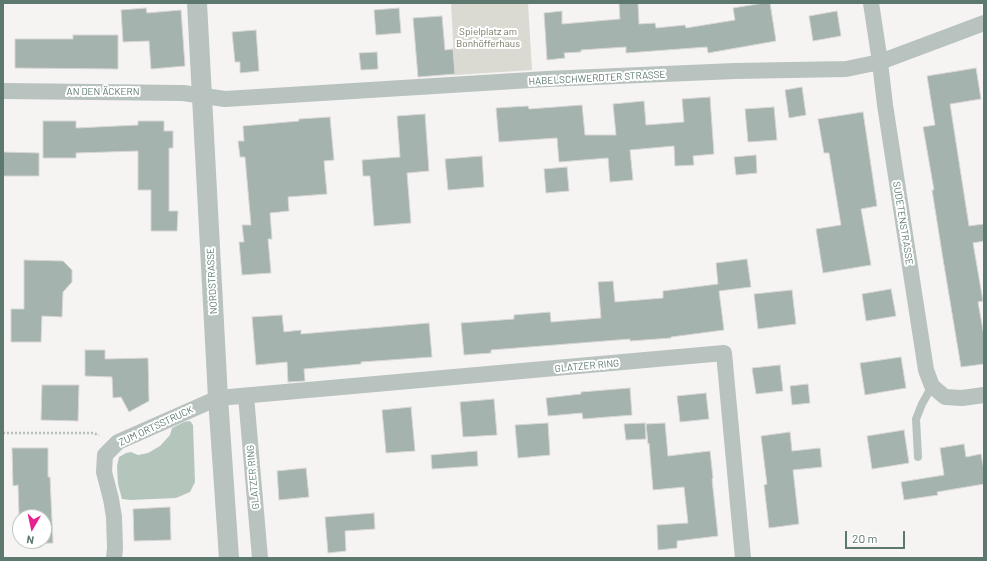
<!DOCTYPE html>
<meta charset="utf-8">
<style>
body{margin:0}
#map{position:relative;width:987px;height:561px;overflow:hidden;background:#f6f3f3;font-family:Barlow,sans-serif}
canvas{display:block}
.frame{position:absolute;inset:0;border:4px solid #5d786f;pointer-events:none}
.north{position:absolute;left:12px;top:509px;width:40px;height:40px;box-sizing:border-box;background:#fff;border:1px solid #bec9c5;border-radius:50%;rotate:189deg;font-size:11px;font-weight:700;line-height:16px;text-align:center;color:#5d786f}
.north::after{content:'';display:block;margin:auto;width:14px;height:18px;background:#e52492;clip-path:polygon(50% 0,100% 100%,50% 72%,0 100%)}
.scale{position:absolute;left:845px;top:531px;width:60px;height:18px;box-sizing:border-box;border:2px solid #5d786f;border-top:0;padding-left:5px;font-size:12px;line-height:14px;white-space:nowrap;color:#5d786f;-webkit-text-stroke:3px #fff;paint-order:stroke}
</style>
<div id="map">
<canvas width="987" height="561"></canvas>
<div class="frame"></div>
<div class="north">N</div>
<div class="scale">20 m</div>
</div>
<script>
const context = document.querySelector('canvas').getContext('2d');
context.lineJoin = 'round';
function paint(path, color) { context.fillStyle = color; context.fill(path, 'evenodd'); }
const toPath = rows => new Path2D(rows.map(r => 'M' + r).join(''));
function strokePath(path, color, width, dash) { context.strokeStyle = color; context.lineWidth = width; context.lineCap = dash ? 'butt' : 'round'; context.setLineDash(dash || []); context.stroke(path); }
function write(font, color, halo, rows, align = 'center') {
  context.font = font + ' Barlow,sans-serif'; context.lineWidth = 4; context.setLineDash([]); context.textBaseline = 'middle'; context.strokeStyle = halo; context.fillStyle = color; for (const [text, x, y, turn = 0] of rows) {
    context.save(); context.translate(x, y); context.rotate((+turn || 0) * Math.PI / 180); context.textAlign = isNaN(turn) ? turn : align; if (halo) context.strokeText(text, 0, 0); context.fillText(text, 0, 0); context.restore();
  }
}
paint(toPath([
 [451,3,528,3,532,70,455,75]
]), '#dbdad2');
paint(toPath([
 [190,421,193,425,195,482,190,492,176,498,130,500,122,499,118,484,117,466,119,457,126,453,131,452,138,455,148,453,160,446,170,435,172,428,184,422]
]), '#b4c6bc');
const building = toPath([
 [619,3,638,3,639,24,655,23,656,28,685,25,686,28,735,20,733,8,764,3,770,3,776,41,708,53,707,47,626,53,626,47,581,50,581,52,564,53,565,58,547,60,544,13,562,11,562,24,620,19,619,3],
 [146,8,147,13,181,10,185,66,151,69,149,41,123,42,121,10,146,8],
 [399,8,401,33,376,35,374,10,399,8],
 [837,11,841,36,813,41,809,16,837,11],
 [442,16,445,50,453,49,455,74,418,77,413,18,442,16],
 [256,30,259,71,240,73,240,62,235,62,232,32,256,30],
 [73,35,118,35,118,69,15,68,15,39,73,39,73,35],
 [377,52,378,69,361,70,359,53,377,52],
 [976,68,981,99,950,104,969,226,984,224,984,241,973,243,983,301,978,302,984,336,984,364,961,367,943,259,932,190,934,190,923,127,935,125,927,76,976,68],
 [802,87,806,115,789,118,785,90,802,87],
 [710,97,714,154,693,156,694,165,675,166,674,146,630,150,633,180,610,182,608,158,559,162,557,138,499,142,496,108,528,106,529,109,582,105,585,135,616,135,613,104,644,101,646,125,684,122,682,99,710,97],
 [774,107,777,140,748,142,745,109,774,107],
 [863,112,877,206,861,209,871,265,823,273,816,229,841,225,829,153,824,153,818,119,863,112],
 [425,114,429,171,407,173,411,223,374,226,370,176,363,176,362,160,400,157,397,116,425,114],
 [330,117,334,160,324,161,327,194,288,197,289,211,270,213,272,239,268,239,271,273,242,275,239,242,244,242,242,225,251,225,245,157,240,157,238,141,244,141,243,126,299,121,299,119,330,117],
 [43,121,76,121,76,128,138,125,138,121,164,121,164,131,173,131,173,148,169,148,169,211,178,211,177,231,151,231,151,190,138,190,138,151,76,153,76,158,43,158,43,121],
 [3,152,39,153,39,176,3,176,3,152],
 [756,155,757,173,736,175,734,157,756,155],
 [482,156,484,187,448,190,445,159,482,156],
 [567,167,569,191,546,193,544,169,567,167],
 [747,259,751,287,719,291,724,330,671,337,671,338,630,341,630,339,491,350,491,353,464,355,461,323,514,319,514,315,550,312,551,322,601,318,598,282,613,281,615,302,663,298,663,291,718,284,716,263,747,259],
 [24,260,63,261,72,270,72,282,63,292,62,317,42,316,41,342,11,342,11,309,24,309,24,260],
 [891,289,896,316,866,321,862,294,891,289],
 [792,290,796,324,758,329,754,294,792,290],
 [282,315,284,332,301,330,301,334,429,323,432,357,361,362,361,364,304,369,305,381,288,382,287,362,256,365,252,317,282,315],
 [85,350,105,350,105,359,148,358,149,401,129,412,121,397,113,398,112,377,85,376,85,350],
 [901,357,906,388,865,395,860,363,901,357],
 [780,365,783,391,756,394,752,368,780,365],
 [808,384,810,403,792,405,790,386,808,384],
 [42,385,79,385,78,421,41,420,42,385],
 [630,388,632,415,583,419,582,413,548,416,546,398,581,394,581,392,630,388],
 [706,393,709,419,680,422,677,396,706,393],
 [494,399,497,435,463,437,460,402,494,399],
 [411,407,415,451,386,453,382,410,411,407],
 [548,423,550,455,518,458,515,425,548,423],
 [645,423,646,439,626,440,624,424,645,423],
 [665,423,668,456,710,451,713,478,712,479,718,536,677,541,677,548,658,550,657,525,688,523,684,487,653,490,649,443,648,444,646,424,665,423],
 [904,430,909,463,872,469,867,436,904,430],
 [790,432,792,451,820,448,822,467,793,470,799,524,769,528,764,485,767,484,761,436,790,432],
 [964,444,966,457,981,454,984,470,984,484,937,492,938,495,904,500,901,482,944,475,940,448,964,444],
 [12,448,48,448,48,477,50,477,53,543,20,544,18,485,13,486,12,448],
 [20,517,44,517,44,541,20,541,20,517],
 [477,451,478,466,432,469,431,455,477,451],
 [306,468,309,497,279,500,277,471,306,468],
 [170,507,171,540,134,541,133,509,170,507],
 [374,513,375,529,345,531,346,551,328,553,325,517,374,513]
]);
paint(building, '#a4b3ad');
strokePath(building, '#d8d6d5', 1);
strokePath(toPath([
 [3,433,93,433,99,435]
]), '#b5bcba', 2.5, [2, 2]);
strokePath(toPath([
 [918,457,916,419,922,404,932,386]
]), '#b8c2be', 8);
strokePath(toPath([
 [871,3,880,62,885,105,926,370,932,386,945,397,962,398,984,395],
 [3,91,183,93,225,99,547,79,735,71,846,69,880,62,984,23],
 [246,396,260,558],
 [114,558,115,548,114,517,111,499,104,472,105,455,118,442,218,398,724,353,743,558]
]), '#b8c2be', 16);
strokePath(toPath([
 [197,3,218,398,229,558]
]), '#b8c2be', 20);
write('10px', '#767660', '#fff', [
 ["Spielplatz am",488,32],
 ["Bonhöfferhaus",488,44]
]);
write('10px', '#5d786f', '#fff', [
 ["HABELSCHWERDTER STRASSE",597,78,-3],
 ["AN DEN ÄCKERN",103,92],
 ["SUDETENSTRASSE",903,223,81],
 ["NORDSTRASSE",212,281,-93],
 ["GLATZER RING",587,366,-5],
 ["ZUM ORTSSTRUCK",156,426,-25],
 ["GLATZER RING",253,477,-95]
]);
</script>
